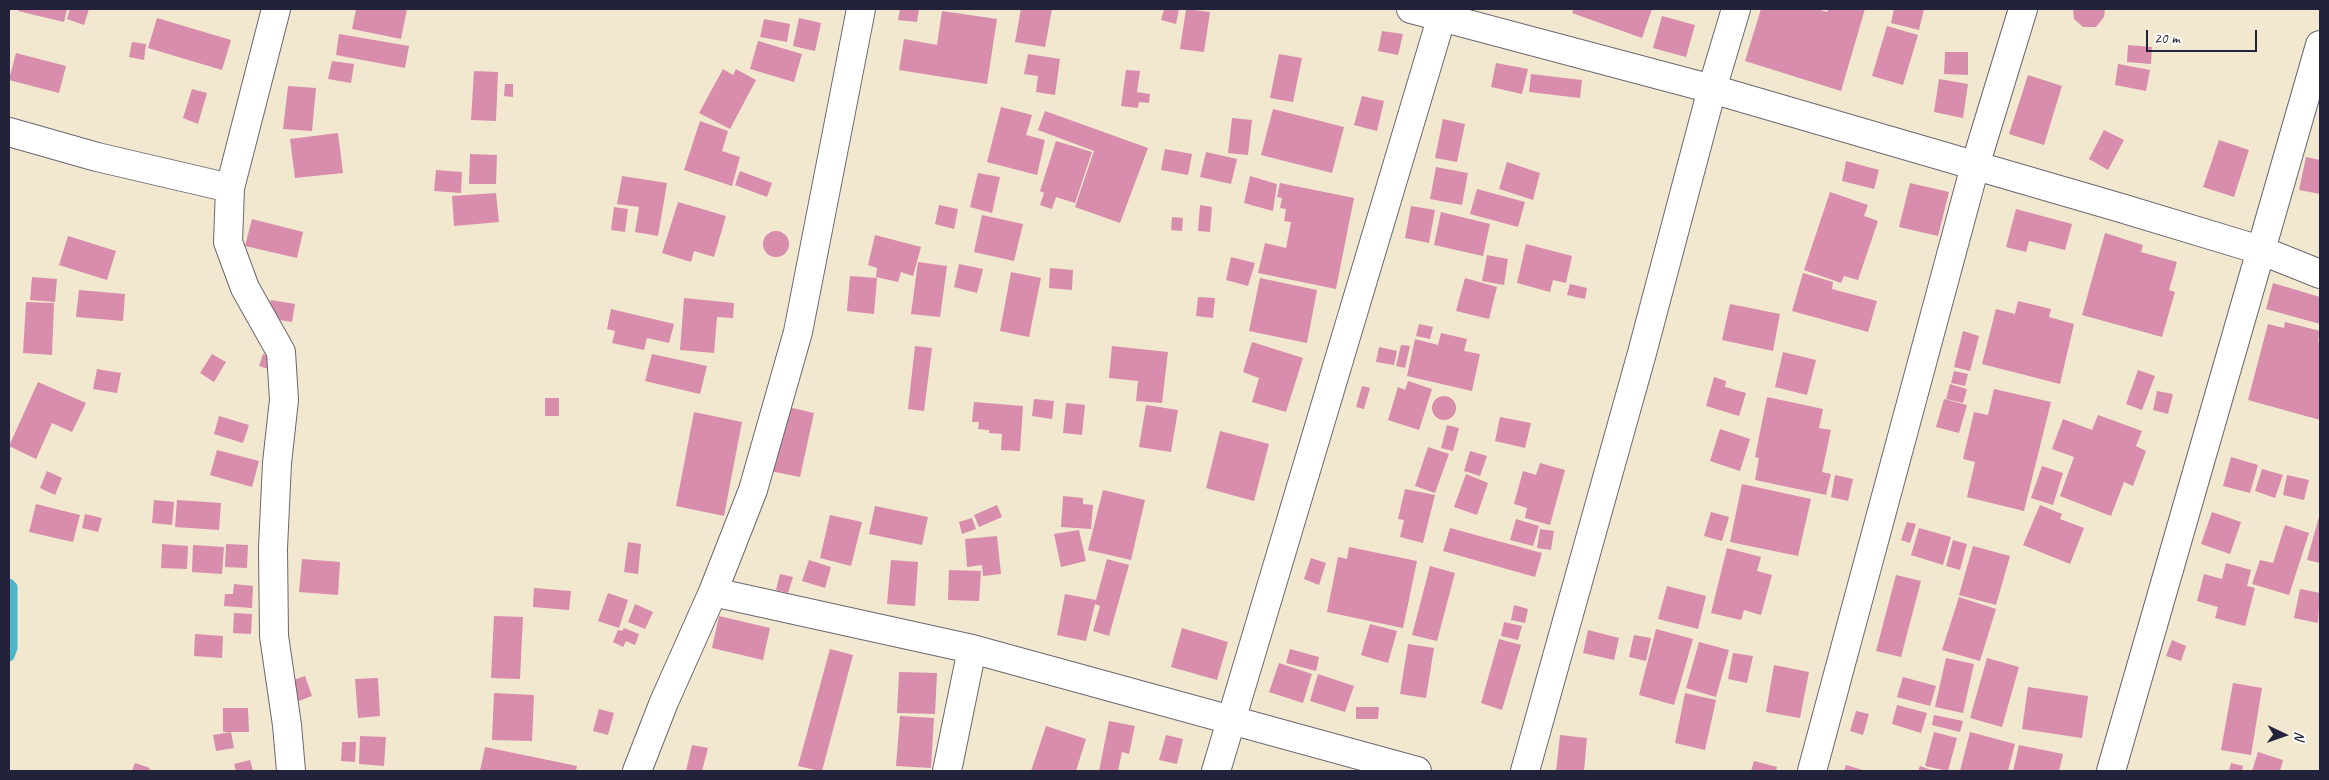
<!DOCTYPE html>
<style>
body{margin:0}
#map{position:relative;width:2329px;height:780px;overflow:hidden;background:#f2e8d0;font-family:Caveat,sans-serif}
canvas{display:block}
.frame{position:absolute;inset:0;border:10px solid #22223b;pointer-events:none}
.north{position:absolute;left:2259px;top:710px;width:50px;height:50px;-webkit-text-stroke:4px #fdfcf7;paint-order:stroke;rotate:93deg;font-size:14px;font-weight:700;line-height:20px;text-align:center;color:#22223b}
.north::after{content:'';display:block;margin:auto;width:18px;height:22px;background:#22223b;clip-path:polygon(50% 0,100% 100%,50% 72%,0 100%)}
.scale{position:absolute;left:2146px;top:30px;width:111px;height:22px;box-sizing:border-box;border:2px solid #22223b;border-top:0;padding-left:6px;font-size:15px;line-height:18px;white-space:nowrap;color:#22223b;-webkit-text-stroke:4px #fdfcf7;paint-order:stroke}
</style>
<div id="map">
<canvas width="2329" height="780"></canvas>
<div class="frame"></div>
<div class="north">N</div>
<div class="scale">20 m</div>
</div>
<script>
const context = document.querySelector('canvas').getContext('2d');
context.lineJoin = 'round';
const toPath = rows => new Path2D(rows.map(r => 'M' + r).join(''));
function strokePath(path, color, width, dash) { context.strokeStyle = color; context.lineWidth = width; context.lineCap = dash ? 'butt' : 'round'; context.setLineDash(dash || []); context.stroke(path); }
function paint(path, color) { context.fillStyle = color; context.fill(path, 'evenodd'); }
strokePath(toPath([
 [9,584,12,587,12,648,9,656]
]), '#4cb6c9', 11);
paint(toPath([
 [19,9,67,9,64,22,18,11],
 [70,9,89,9,84,25,67,19],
 [356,9,407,9,401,39,352,29],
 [900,9,919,9,917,22,898,20],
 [1021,9,1052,9,1045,47,1015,42],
 [1164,9,1179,9,1176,24,1161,20],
 [1186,9,1210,12,1204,52,1180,49],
 [1574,9,1652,9,1642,38,1572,13],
 [1761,9,1817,9,1827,12,1828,9,1865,9,1841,91,1745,61],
 [1894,9,1924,9,1919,30,1891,23],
 [2073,9,2105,9,2104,17,2096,27,2083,27,2074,19],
 [942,11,997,19,987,84,899,70,904,39,937,45],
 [1662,16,1695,25,1686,57,1653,48],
 [157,18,231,40,222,70,148,48],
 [799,18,821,23,815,51,793,46],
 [764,19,790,24,787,42,760,37],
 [1887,26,1918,35,1903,85,1872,76],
 [1382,31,1403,34,1398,55,1378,51],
 [339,34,409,46,405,68,336,55],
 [758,41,802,54,794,82,750,69],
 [132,42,146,44,144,60,129,57],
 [2128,45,2152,47,2151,64,2127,62],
 [1945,52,1968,52,1968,75,1944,74],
 [16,53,66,66,59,93,9,80],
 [1028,54,1060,59,1055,95,1036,92,1038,76,1024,74],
 [1279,54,1302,58,1293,102,1270,98],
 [332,61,354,64,351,83,328,79],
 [1496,63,1528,69,1522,94,1491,87],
 [2118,64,2150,70,2146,91,2115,85],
 [723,69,733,75,736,69,756,80,730,129,699,113],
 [1126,70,1140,71,1137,92,1150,94,1149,103,1139,102,1138,108,1121,106],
 [474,71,498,72,496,121,471,120],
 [1531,74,1582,80,1580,98,1529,92],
 [2028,75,2062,86,2044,145,2009,134],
 [1939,79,1968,84,1963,118,1934,112],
 [505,84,513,84,513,97,504,96],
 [288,86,316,88,312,131,283,129],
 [192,89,207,93,198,124,183,118],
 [1362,96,1384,101,1377,131,1354,125],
 [1001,107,1032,115,1026,135,1045,140,1037,175,987,162],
 [1273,109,1344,127,1332,173,1261,155],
 [1045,111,1148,148,1120,223,1075,207,1094,151,1038,130],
 [1232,118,1252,120,1248,155,1228,153],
 [1443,119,1465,124,1457,162,1435,158],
 [700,121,728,131,722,151,740,157,732,186,684,170],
 [2104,130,2124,140,2108,170,2089,159],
 [338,133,343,173,295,178,290,139],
 [2219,140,2249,150,2234,197,2203,187],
 [1056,141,1092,152,1075,203,1056,197,1052,209,1040,205,1044,193,1040,191],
 [1165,149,1192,154,1188,175,1161,170],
 [1206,152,1237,159,1231,184,1200,177],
 [470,154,497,155,496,184,469,184],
 [2306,157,2320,160,2320,194,2299,190],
 [1846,161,1879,170,1874,189,1842,181],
 [1507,162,1540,173,1533,200,1499,189],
 [1436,167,1468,173,1462,205,1430,199],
 [436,170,462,172,461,193,434,191],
 [740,171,772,183,767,197,735,185],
 [978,173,1000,177,992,213,970,207],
 [622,176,667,183,658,236,635,232,639,207,617,204],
 [1250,176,1277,184,1273,211,1244,203],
 [1280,183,1354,198,1336,289,1258,273,1265,243,1286,248,1291,222,1284,221,1286,209,1280,208,1282,198,1277,197],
 [1910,183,1949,192,1938,236,1899,227],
 [1477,189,1525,202,1518,227,1470,214],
 [1830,192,1868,205,1864,216,1878,221,1858,280,1844,276,1841,283,1804,270],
 [496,193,499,222,454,226,452,196],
 [678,202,726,216,714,257,694,251,691,262,662,253],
 [939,205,958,209,954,229,935,224],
 [1200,205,1212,207,1210,232,1198,231],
 [1411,206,1435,210,1429,243,1405,238],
 [614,207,628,209,625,232,611,230],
 [2016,209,2072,224,2065,250,2029,241,2026,252,2006,247],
 [1441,212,1490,224,1483,256,1434,245],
 [982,215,1023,224,1014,261,974,252],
 [1172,217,1183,218,1182,231,1171,230],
 [252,219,303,232,297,258,245,246],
 '763 244a13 13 0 1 1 26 0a13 13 0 1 1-26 0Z',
 [2105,233,2143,245,2141,252,2177,262,2169,290,2175,292,2162,337,2082,315],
 [875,235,921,247,913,276,901,272,898,282,876,277,877,268,868,265],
 [68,236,116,251,107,280,59,265],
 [1526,244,1572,256,1566,283,1553,280,1550,292,1517,283],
 [1487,255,1508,259,1504,285,1482,281],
 [1231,257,1255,263,1248,286,1226,280],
 [918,262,947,266,940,317,911,314],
 [959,264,983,269,977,293,954,287],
 [1050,268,1073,270,1072,290,1049,288],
 [1011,272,1041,278,1029,337,1000,331],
 [1803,273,1833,282,1832,289,1877,301,1868,332,1792,311],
 [850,276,877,278,874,314,847,311],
 [32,277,57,279,55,302,30,300],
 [1260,278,1317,290,1307,343,1249,331],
 [1465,278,1497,287,1489,319,1456,311],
 [2273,283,2320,297,2320,324,2266,309],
 [1570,284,1587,288,1585,299,1567,295],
 [79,290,125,294,123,321,76,317],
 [1198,297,1215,298,1213,318,1196,316],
 [684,298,734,303,733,318,717,317,714,353,680,350],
 [271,300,295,304,292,322,268,318],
 [2018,301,2051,309,2049,317,2074,324,2060,384,1982,364,1996,309,2015,314],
 [26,302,54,303,52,355,23,353],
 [1730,304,1780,314,1773,351,1722,340],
 [611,309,674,324,669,343,647,338,644,350,612,343,615,331,607,329],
 [2285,322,2320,331,2318,341,2320,342,2320,420,2248,400,2268,324,2284,328],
 [1419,324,1433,327,1430,339,1416,336],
 [1963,331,1979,336,1970,371,1954,367],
 [1441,333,1467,339,1464,351,1480,354,1472,391,1407,376,1415,339,1438,345],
 [1252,342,1303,358,1286,412,1252,402,1259,378,1243,372],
 [1401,345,1410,346,1405,368,1396,366],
 [915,346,932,348,924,411,908,409],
 [1112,346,1168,352,1162,403,1136,401,1138,381,1109,378],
 [1379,347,1397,351,1394,365,1376,362],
 [1783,352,1816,360,1807,395,1775,387],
 [212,354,226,362,214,382,200,373],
 [263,354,279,359,275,371,259,366],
 [652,354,707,366,700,394,645,381],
 [97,369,121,373,117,393,93,389],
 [2138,370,2155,376,2142,410,2126,404],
 [1954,371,1968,374,1965,386,1951,383],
 [1714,377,1726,381,1725,387,1746,393,1739,416,1706,406],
 [1408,381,1432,389,1419,430,1388,420,1398,387,1405,390],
 [38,382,86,403,72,432,52,423,36,459,9,446],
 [1950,384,1967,389,1963,403,1946,399],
 [1362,386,1370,388,1364,409,1356,407],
 [1994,389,2051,402,2024,511,1967,497,1975,462,1963,459,1974,412,1988,415],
 [2157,391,2173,394,2168,414,2153,410],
 '1432 408a12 12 0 1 1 24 0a12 12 0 1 1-24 0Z',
 [1767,397,1823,409,1819,428,1831,430,1822,472,1831,474,1826,495,1755,480,1759,458,1755,457],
 [545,398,559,398,559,416,545,416],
 [1034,399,1054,401,1052,419,1032,416],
 [1944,399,1967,405,1959,433,1936,427],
 [974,402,1023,406,1020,451,1001,450,1002,434,989,433,989,430,978,429,979,422,972,422],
 [1066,403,1085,405,1082,435,1063,433],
 [1146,405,1178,410,1171,452,1139,447],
 [784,406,814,413,800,477,770,471],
 [694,412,742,422,724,516,676,506],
 [2098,415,2142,431,2136,446,2146,451,2133,486,2124,482,2111,516,2060,496,2074,457,2052,449,2063,419,2092,430],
 [219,416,249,425,243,443,214,434],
 [1500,417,1531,423,1525,448,1495,441],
 [1447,425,1459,428,1453,451,1441,448],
 [1720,429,1750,439,1740,471,1710,461],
 [1220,431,1269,444,1254,501,1206,488],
 [1428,447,1449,454,1435,493,1415,486],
 [217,450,259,461,252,487,210,475],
 [1470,451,1487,456,1480,476,1464,471],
 [2231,457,2258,465,2250,493,2223,486],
 [1540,463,1565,470,1550,525,1525,518,1527,508,1514,504,1523,471,1536,475],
 [2042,466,2063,473,2053,505,2031,498],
 [2262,469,2283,475,2275,498,2255,491],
 [47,471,62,478,55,495,40,488],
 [1466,474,1488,483,1477,515,1454,507],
 [1835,475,1853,479,1848,501,1831,497],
 [2287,475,2309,480,2304,500,2283,495],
 [1742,484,1811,499,1798,556,1730,542],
 [1405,489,1435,495,1423,543,1400,537,1404,520,1398,519],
 [1103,490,1145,500,1131,560,1088,550],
 [1063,496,1083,498,1083,504,1093,505,1091,529,1061,527],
 [154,500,174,502,172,525,152,523],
 [177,500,221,503,219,530,175,527],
 [36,504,80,515,73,542,29,532],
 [997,505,1002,517,979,527,974,515],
 [2040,505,2062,514,2060,519,2084,528,2070,564,2023,545],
 [875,506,928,517,922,545,869,534],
 [1711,512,1729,517,1722,541,1704,536],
 [2212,512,2241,522,2230,554,2201,544],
 [2320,513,2320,563,2307,560],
 [85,514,102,518,98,532,82,528],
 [830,515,862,522,851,566,820,558],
 [972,518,976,529,962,534,959,522],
 [1516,519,1539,526,1533,546,1510,540],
 [1907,522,1916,524,1910,543,1901,540],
 [2285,525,2309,533,2289,595,2252,584,2260,560,2273,563],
 [1450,528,1542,553,1535,577,1443,551],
 [1919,528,1951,537,1943,565,1911,555],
 [1540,529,1554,531,1551,550,1537,548],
 [1079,530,1086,561,1061,567,1054,534],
 [997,536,1001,574,983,576,982,565,967,567,965,539],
 [1953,540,1967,544,1960,570,1946,566],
 [628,542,641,544,638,574,624,572],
 [162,544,188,546,187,569,161,568],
 [226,544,248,545,247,568,225,567],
 [193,545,224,547,222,574,192,572],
 [1973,546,2010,556,1996,605,1959,595],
 [1349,547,1417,561,1403,628,1327,612,1338,557,1347,559],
 [1727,548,1761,557,1757,571,1772,575,1761,615,1744,610,1741,620,1711,613],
 [1311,558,1326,563,1319,585,1304,579],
 [302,559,340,562,338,595,299,592],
 [1107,559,1129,565,1109,636,1093,631,1100,606,1095,604,1086,641,1057,635,1065,594,1096,600],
 [809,560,831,567,825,588,802,581],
 [891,560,918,562,915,606,887,604],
 [2226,563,2251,570,2247,586,2255,588,2245,626,2215,618,2218,607,2197,601,2204,574,2222,579],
 [1430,566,1455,573,1437,641,1412,635],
 [949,570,981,571,979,601,948,600],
 [780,574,793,577,788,593,776,590],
 [1896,575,1921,581,1901,657,1876,651],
 [234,584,253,586,252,608,224,606,225,594,233,594],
 [1667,586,1706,596,1698,629,1658,619],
 [534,588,571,591,569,610,533,607],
 [2300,589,2320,593,2318,623,2294,618],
 [608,593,628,600,619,628,598,621],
 [1959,597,1996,609,1980,661,1942,650],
 [635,604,653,612,645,629,628,622],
 [1514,605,1528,609,1525,623,1511,620],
 [234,613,252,614,251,634,233,633],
 [494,616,523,617,520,679,491,678],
 [719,616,770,628,763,660,712,648],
 [1504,622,1522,626,1518,640,1501,636],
 [1370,624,1397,631,1388,663,1361,655],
 [624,628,639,634,635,645,626,641,623,647,613,642,618,630,622,631],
 [1182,628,1228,642,1217,680,1171,667],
 [1656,629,1693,639,1674,705,1639,695],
 [1588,630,1619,638,1614,660,1583,653],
 [195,634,223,636,222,658,194,656],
 [1634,635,1651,638,1646,661,1629,657],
 [1499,639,1521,645,1502,710,1481,703],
 [2172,640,2186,646,2181,661,2166,656],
 [1699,642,1729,650,1716,697,1686,688],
 [1408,644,1434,648,1426,698,1400,694],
 [830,649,853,655,822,771,820,771,798,766],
 [1290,649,1319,657,1316,671,1286,663],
 [1733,653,1753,656,1747,683,1728,679],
 [1946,658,1974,664,1963,713,1935,707],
 [1987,658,2019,667,2002,727,1970,718],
 [1279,663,1312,674,1303,703,1269,692],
 [1774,665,1809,672,1800,718,1766,712],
 [899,672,937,673,935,714,897,713],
 [1318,674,1354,686,1345,712,1310,701],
 [305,676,312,696,296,702,288,682],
 [1903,677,1936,686,1930,706,1897,697],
 [378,678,380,716,358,718,355,679],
 [2233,683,2262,688,2251,755,2221,750],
 [2028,687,2088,696,2082,738,2022,729],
 [494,693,534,695,532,741,492,740],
 [1685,693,1716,700,1705,750,1675,743],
 [1897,705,1927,713,1921,733,1892,724],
 [1356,707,1379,707,1378,719,1356,719],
 [223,708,248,708,249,732,231,732,234,748,216,751,213,735,231,732,223,732],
 [599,709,614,713,608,735,593,731],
 [1856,711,1869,714,1863,735,1850,731],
 [1934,715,1963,721,1960,732,1932,725],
 [900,716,934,718,931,768,896,766],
 [1109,721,1135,726,1129,754,1122,752,1118,771,1099,771],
 [1046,726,1086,739,1076,771,1031,771],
 [1934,732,1957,738,1948,771,1925,766],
 [1970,732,2015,744,2008,771,1960,771],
 [1166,735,1183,739,1177,764,1159,760],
 [1560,735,1587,738,1584,771,1556,771],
 [360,736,386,737,384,766,359,764],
 [342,742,356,742,355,762,341,761],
 [692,745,708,748,702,771,686,771],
 [2019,745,2063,754,2059,771,2013,771],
 [485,747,577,766,576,771,480,771],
 [2258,752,2283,760,2280,771,2252,771],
 [250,760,253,771,236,771,234,764],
 [1754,761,1777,767,1776,771,1751,771],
 [135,763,150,768,149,771,132,771],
 [2231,763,2243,766,2242,771,2229,771],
 [1846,765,1866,771,1844,771],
 [1920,766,1934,771,1918,771]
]), '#d78dab');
const street = toPath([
 [276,9,230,188,228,242,245,288,281,352,284,400,277,463,273,548,274,636,287,725,291,771],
 [1411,9,1712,89,2121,208,2260,250,2320,274],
 [9,132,97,157,230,188],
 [713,592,972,649,1417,771],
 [637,771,664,702,713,592,753,490,798,332,861,9],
 [947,771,972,649],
 [1216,771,1444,9],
 [1525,771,1642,353,1712,89,1736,9],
 [1812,771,1975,166,2023,9],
 [2111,771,2320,45]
]);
strokePath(street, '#6b676f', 30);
strokePath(street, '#fff', 28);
</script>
